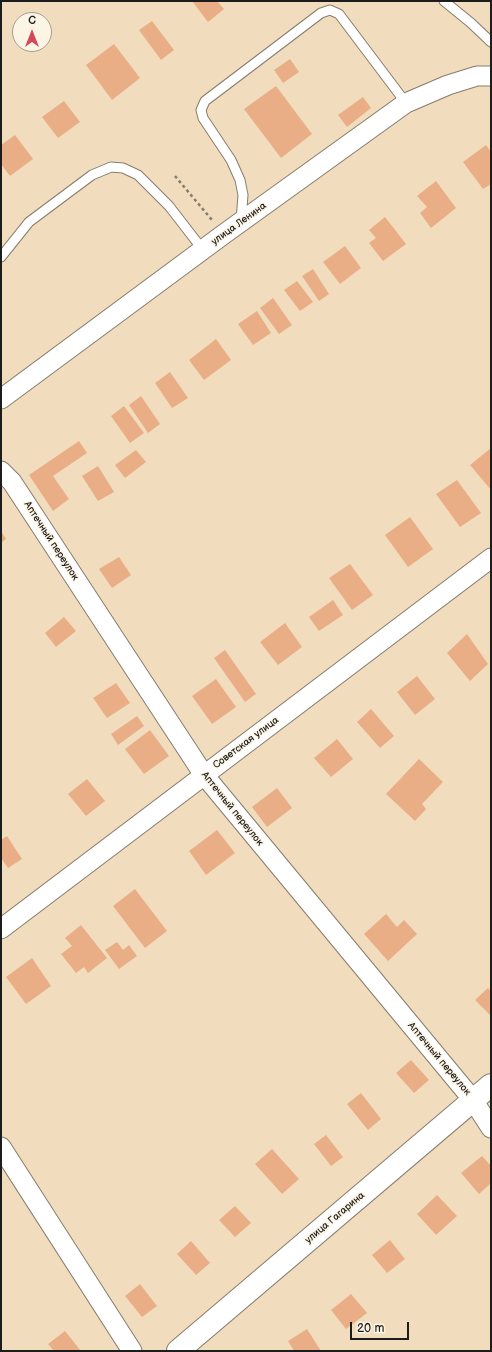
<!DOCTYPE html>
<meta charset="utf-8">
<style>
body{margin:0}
#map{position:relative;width:492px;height:1352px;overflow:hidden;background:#f1ddbe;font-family:"Balsamiq Sans",sans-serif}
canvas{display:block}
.frame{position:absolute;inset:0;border:2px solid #1c1c1c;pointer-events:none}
.north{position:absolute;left:12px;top:12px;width:40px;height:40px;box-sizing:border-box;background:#fcf5e5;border:1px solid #a29e95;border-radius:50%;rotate:0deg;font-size:11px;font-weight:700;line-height:16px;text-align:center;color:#1c1c1c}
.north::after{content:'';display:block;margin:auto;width:14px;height:18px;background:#d1495b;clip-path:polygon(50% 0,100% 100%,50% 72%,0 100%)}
.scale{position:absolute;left:350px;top:1322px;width:59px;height:18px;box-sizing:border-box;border:2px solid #1c1c1c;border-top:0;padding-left:5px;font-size:12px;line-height:14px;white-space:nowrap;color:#1c1c1c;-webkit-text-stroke:3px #fcf5e5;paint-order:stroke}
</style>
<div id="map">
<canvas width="492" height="1352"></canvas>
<div class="frame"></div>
<div class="north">С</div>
<div class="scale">20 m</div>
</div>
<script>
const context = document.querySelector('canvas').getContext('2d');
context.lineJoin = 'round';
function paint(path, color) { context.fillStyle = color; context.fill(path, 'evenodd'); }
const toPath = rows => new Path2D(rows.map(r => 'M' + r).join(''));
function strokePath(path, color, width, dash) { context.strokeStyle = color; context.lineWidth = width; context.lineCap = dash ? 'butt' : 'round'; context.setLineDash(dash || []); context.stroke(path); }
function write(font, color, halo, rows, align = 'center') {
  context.font = font + ' "Balsamiq Sans",sans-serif'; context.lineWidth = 3; context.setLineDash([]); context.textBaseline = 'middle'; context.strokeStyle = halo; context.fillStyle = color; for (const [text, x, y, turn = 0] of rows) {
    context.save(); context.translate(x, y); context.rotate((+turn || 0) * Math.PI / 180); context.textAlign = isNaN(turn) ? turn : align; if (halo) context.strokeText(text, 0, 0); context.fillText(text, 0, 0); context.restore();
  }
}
paint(toPath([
 [192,1,217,1,224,9,208,22],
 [152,21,174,50,161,60,139,30],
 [114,44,140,78,112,100,86,65],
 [290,59,299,72,283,83,274,70],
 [276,86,312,134,281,158,244,109],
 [363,97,371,108,347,127,338,115],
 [64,101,80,122,58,138,42,117],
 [15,135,33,159,10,176,1,164,1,145],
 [486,145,491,152,491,184,483,189,463,162],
 [436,181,456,208,431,228,420,213,427,207,417,196],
 [385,217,406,244,383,261,369,243,376,238,369,230],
 [345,246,361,268,340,284,323,262],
 [313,269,329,294,319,301,302,276],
 [297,281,313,302,300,311,284,290],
 [273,298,292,325,279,334,260,308],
 [257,311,271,333,253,345,238,324],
 [216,339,231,360,204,380,189,360],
 [170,372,188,398,172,408,155,383],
 [141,396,160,424,148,433,129,405],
 [124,406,144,433,130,443,111,416],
 [79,441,87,453,53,476,69,499,53,511,29,475],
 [491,448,491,490,470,465],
 [136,450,146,462,125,478,115,465],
 [98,466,114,492,98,501,82,476],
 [457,480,481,513,460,527,436,494],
 [410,517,433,549,408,567,385,535],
 [1,531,6,539,1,543],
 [119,557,131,575,112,588,99,569],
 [350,564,373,595,352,610,329,578],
 [333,600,343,615,319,631,309,617],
 [64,617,76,631,56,647,45,633],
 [285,623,302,647,278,665,260,642],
 [467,634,488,664,470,681,447,653],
 [225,650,256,694,245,702,214,658],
 [417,676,435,699,415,715,397,692],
 [216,679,236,707,212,724,192,696],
 [116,683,130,703,107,718,93,698],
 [371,709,394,736,380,748,357,722],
 [137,716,144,726,118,745,111,734],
 [150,730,169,756,144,774,125,749],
 [337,739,353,759,331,777,314,758],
 [419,759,443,782,422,804,426,809,415,821,386,794],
 [87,779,105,801,86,816,68,794],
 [277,788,292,808,267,827,252,807],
 [217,830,235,853,206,875,189,851],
 [7,836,22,859,8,868,1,858,1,840],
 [135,889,167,931,145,948,113,906],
 [386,914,397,927,404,920,417,934,388,961,364,934],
 [81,925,107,958,88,973,84,967,76,973,61,954,72,946,65,938],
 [117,942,123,950,129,945,137,956,119,969,105,950],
 [32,958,51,986,26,1004,6,977],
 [488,988,491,992,491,1016,475,1000],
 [411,1060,429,1080,414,1093,396,1073],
 [361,1093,381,1119,368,1130,347,1104],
 [326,1135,343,1157,331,1166,314,1144],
 [272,1149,299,1179,282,1194,255,1164],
 [482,1156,491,1166,491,1183,479,1194,461,1173],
 [437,1195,457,1216,436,1235,417,1214],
 [235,1206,251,1223,235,1237,219,1220],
 [390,1240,405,1259,387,1273,372,1255],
 [191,1241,210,1263,196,1275,177,1254],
 [140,1284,157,1306,142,1317,125,1296],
 [351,1294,367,1313,346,1329,331,1310],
 [307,1329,321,1351,294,1351,288,1341],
 [65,1331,81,1351,54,1351,48,1344]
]), '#e9ae85');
const service = toPath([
 [444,1,471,23,491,42],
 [241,221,243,195,240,180,231,160,203,118,201,110,205,101,321,13,330,10,339,14,406,103],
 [1,257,29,222,92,175,111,167,123,168,138,175,169,206,203,250]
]);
const minor = toPath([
 [1,399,224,234,406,103,448,85,477,76,491,76],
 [1,471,12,482,204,775,473,1100,491,1128],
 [1,929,491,558],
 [1,1147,132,1351]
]);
const tertiary = toPath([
 [178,1351,491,1085]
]);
strokePath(service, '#867c6d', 11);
strokePath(minor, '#867c6d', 21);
strokePath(tertiary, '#867c6d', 24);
strokePath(toPath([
 [175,176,212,220]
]), '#867c6d', 2.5, [3, 3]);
strokePath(service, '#fff', 9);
strokePath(minor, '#fff', 19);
strokePath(tertiary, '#fff', 22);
write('10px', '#1c1c1c', '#fcf5e5', [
 ["улица Ленина",239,224,-36],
 ["Аптечный переулок",51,541,57],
 ["Советская улица",246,743,-37],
 ["Аптечный переулок",232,809,51],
 ["Аптечный переулок",439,1059,50],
 ["улица Гагарина",335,1218,-40]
]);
</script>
